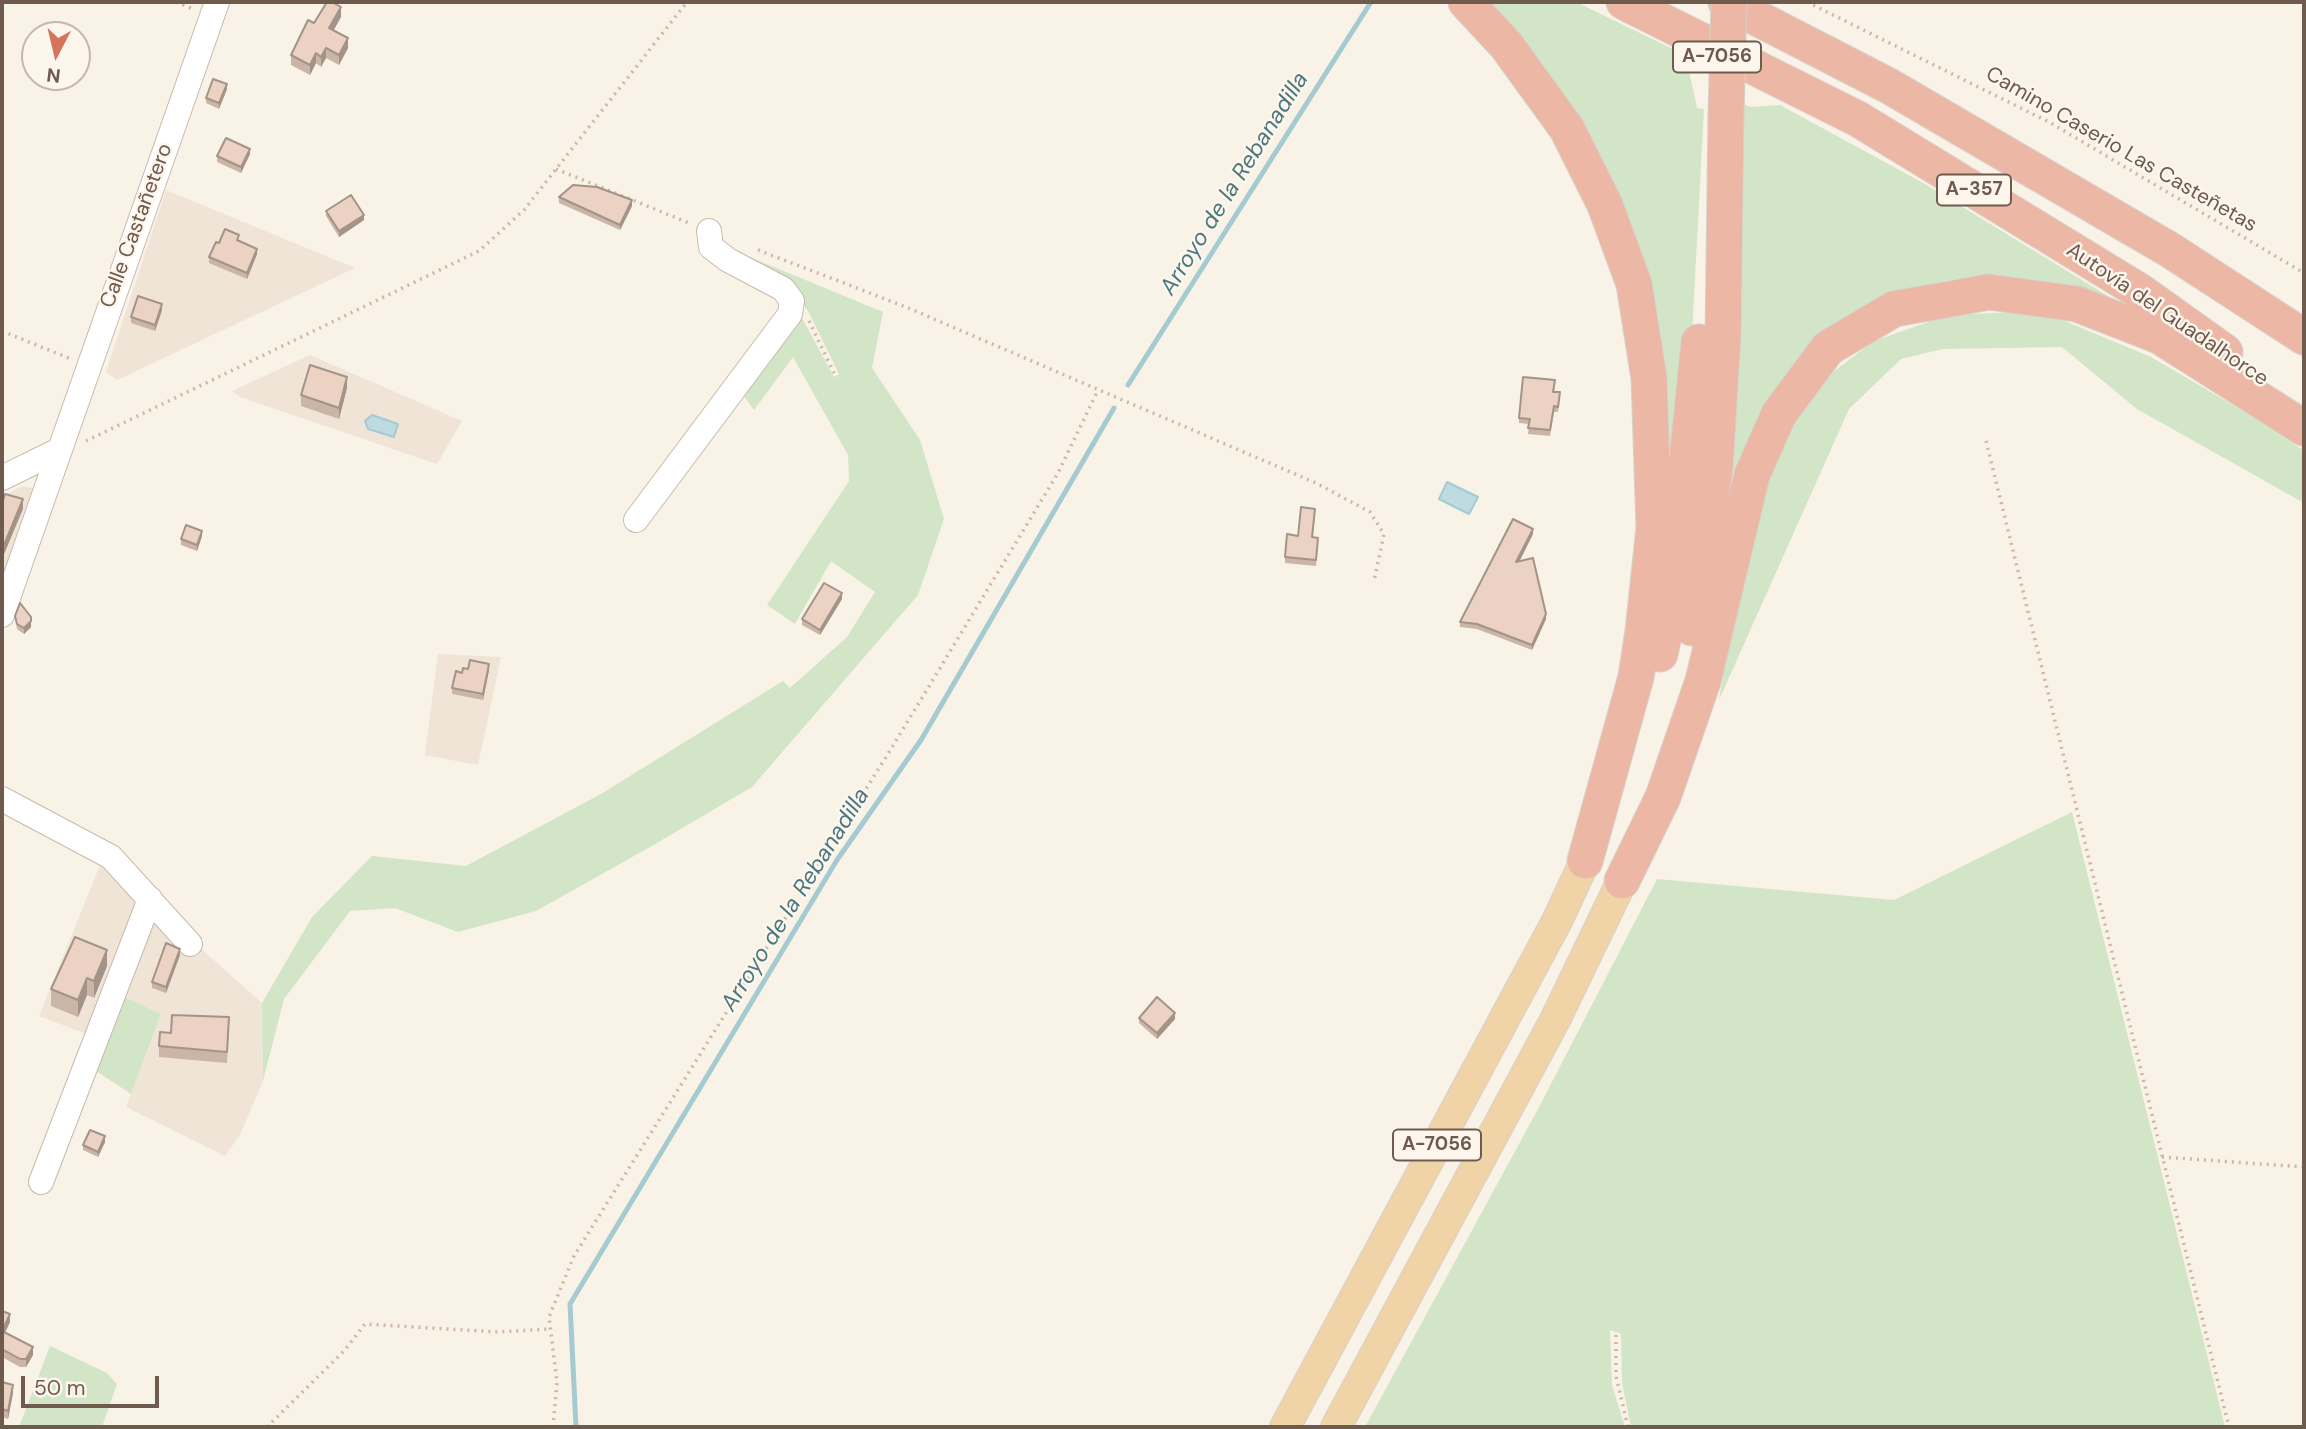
<!DOCTYPE html>
<meta charset="utf-8">
<style>
body{margin:0}
#map{position:relative;width:2306px;height:1429px;overflow:hidden;background:#f9f2e6;font-family:"DM Sans",sans-serif}
canvas{display:block}
.frame{position:absolute;inset:0;border:4px solid #6f5a4e;pointer-events:none}
.north{position:absolute;left:21px;top:21px;width:70px;height:70px;box-sizing:border-box;background:#fdf6ec;border:2px solid #c4b8ad;border-radius:50%;rotate:187deg;font-size:19px;font-weight:700;line-height:28px;text-align:center;color:#6f5a4e}
.north::after{content:'';display:block;margin:auto;width:24px;height:32px;background:#d4755b;clip-path:polygon(50% 0,100% 100%,50% 72%,0 100%)}
.scale{position:absolute;left:21px;top:1376px;width:138px;height:32px;box-sizing:border-box;border:4px solid #6f5a4e;border-top:0;padding-left:9px;font-size:21px;line-height:24px;white-space:nowrap;color:#6f5a4e;-webkit-text-stroke:5px #fdf6ec;paint-order:stroke}
</style>
<div id="map">
<canvas width="2306" height="1429"></canvas>
<div class="frame"></div>
<div class="north">N</div>
<div class="scale">50 m</div>
</div>
<script>
const context = document.querySelector('canvas').getContext('2d');
context.lineJoin = 'round';
function paint(path, color) { context.fillStyle = color; context.fill(path, 'evenodd'); }
const toPath = rows => new Path2D(rows.map(r => 'M' + r).join(''));
function strokePath(path, color, width, dash) { context.strokeStyle = color; context.lineWidth = width; context.lineCap = dash ? 'butt' : 'round'; context.setLineDash(dash || []); context.stroke(path); }
function write(font, color, halo, rows, align = 'center') {
  context.font = font + ' "DM Sans",sans-serif'; context.lineWidth = 5; context.setLineDash([]); context.textBaseline = 'middle'; context.strokeStyle = halo; context.fillStyle = color; for (const [text, x, y, turn = 0] of rows) {
    context.save(); context.translate(x, y); context.rotate((+turn || 0) * Math.PI / 180); context.textAlign = isNaN(turn) ? turn : align; if (halo) context.strokeText(text, 0, 0); context.fillText(text, 0, 0); context.restore();
  }
}
paint(toPath([
 [166,190,355,268,117,380,106,372],
 [310,355,462,421,437,464,240,397,232,391],
 [23,486,39,489,2,588,2,496],
 [438,654,501,657,478,765,425,755],
 [101,863,141,904,92,1036,39,1016],
 [159,920,199,947,262,1003,263,1081,240,1135,225,1156,126,1107,161,1014,119,994,148,923]
]), '#f0e4d6');
paint(toPath([
 [1482,2,1576,2,1673,49,1688,66,1697,108,1704,109,1687,429,1667,572,1641,279],
 [1737,102,1751,107,1780,105,1925,184,2113,299,1985,276,1948,280,1903,294,1857,314,1723,531],
 [723,246,883,312,872,368,920,440,944,519,918,595,752,787,650,847,536,911,458,932,395,908,350,911,284,999,263,1081,262,1003,312,917,372,856,466,866,601,794,783,681,790,688,847,637,875,592,831,561,795,624,767,605,849,481,848,455,793,357,754,410,743,395,802,318,834,377,839,374,808,311,791,289],
 [2017,312,2060,319,2151,357,2274,429,2304,451,2304,503,2137,409,2062,347,1943,349,1901,359,1849,409,1719,700,1728,642,1769,466,1796,416,1833,372,1874,341,1948,315],
 [2072,812,2225,1427,1631,1427,1622,1383,1621,1334,1610,1330,1612,1385,1625,1427,1365,1427,1538,1109,1657,879,1894,900],
 [119,994,161,1014,131,1094,90,1067],
 [50,1346,107,1373,117,1384,102,1427,19,1427]
]), '#d3e5c7');
const water = toPath([
 [372,415,398,424,394,437,368,429,365,421,372,415],
 [1447,482,1478,497,1469,514,1439,499,1447,482]
]);
paint(water, '#bddbe0');
strokePath(water, '#a5cad1', 2);
strokePath(toPath([
 [1128,385,1371,2],
 [576,1427,570,1304,837,860,921,740,1114,408]
]), '#a5cad1', 5);
const minor = toPath([
 [2,478,57,451],
 [636,520,790,314,792,301,783,289,728,260,711,247,709,231],
 [2,615,217,2],
 [2,799,111,857,190,944],
 [41,1182,150,899]
]);
const major = toPath([
 [1285,1427,1557,921,1585,861],
 [1336,1427,1555,1020,1622,881]
]);
const highway = toPath([
 [1466,2,1506,45,1567,129,1605,205,1634,284,1649,378,1654,528,1643,631,1636,677,1585,861],
 [1624,2,1858,119,2141,292,2225,352],
 [1726,2,1889,86,2170,250,2304,337],
 [1692,628,1715,468,1723,336,1726,116],
 [1660,654,1674,588,1699,342],
 [1622,881,1663,797,1703,681,1752,475,1779,414,1828,348,1894,309,1989,292,2077,304,2159,336,2304,428]
]);
strokePath(minor, '#c9baae', 26);
strokePath(major, '#d7d1cd', 32);
strokePath(highway, '#d7d1cd', 37);
strokePath(toPath([
 [176,2,193,9],
 [1807,2,2049,122,2304,273],
 [556,169,689,223],
 [758,250,906,307,1316,483,1370,512,1384,534,1374,581],
 [809,321,834,373],
 [2,331,71,359],
 [86,441,479,251,524,210,687,2],
 [1986,441,2229,1427],
 [2162,1157,2304,1167],
 [1616,1335,1616,1376,1628,1427],
 [267,1427,344,1351,365,1324,498,1332,549,1329],
 [553,1427,557,1382,549,1317,574,1256,891,749,1058,473,1098,390]
]), '#d0b5a5', 3.5, [2, 5]);
strokePath(minor, '#fff', 24);
strokePath(major, '#f0d4a7', 30);
strokePath(highway, '#ecb7a5', 35);
const highwayBridge = toPath([
 [1726,116,1729,2]
]);
strokePath(highwayBridge, '#d7d1cd', 37, []);
strokePath(highwayBridge, '#ecb7a5', 35);
paint(toPath([
 [341,17,334,30,348,48,339,65,326,58,321,67,316,63,310,75,291,65,291,55,314,23],
 [227,89,219,109,206,103,206,98],
 [250,154,241,173,217,162,217,156],
 [559,197,632,206,620,230,559,203],
 [326,211,364,220,339,237,326,216],
 [239,241,257,254,247,279,209,263,209,257,219,243],
 [162,310,155,331,131,323,131,317],
 [1555,386,1554,392,1560,398,1558,412,1554,412,1550,436,1528,434,1529,424,1519,423,1519,418],
 [347,388,339,419,301,406,301,395],
 [1315,514,1313,537,1318,543,1316,566,1285,563,1285,557,1298,536],
 [1533,534,1519,562,1546,619,1532,650,1477,629,1460,627,1460,622],
 [202,536,197,551,181,545,181,539],
 [842,599,820,635,802,625,802,619],
 [15,616,31,627,24,634,17,629],
 [468,669,489,670,483,700,452,694,452,688,462,673],
 [180,955,166,993,152,988,152,982],
 [107,966,94,998,87,995,78,1017,51,1006,51,989],
 [1139,1018,1175,1019,1157,1039,1139,1023],
 [229,1028,227,1063,159,1057,159,1046,171,1033],
 [105,1142,98,1157,83,1150,83,1145],
 [2,1311,10,1322,5,1332,33,1355,26,1367,20,1367,2,1357],
 [2,1382,13,1393,8,1419,2,1417]
]), '#cab5a7');
paint(toPath([
 [341,7,341,17,329,38,329,28],
 [348,38,348,48,339,65,339,55],
 [326,48,326,58,321,67,321,57],
 [316,53,316,63,310,75,310,65],
 [227,84,227,89,219,109,219,103],
 [250,149,250,154,241,173,241,167],
 [632,200,632,206,620,230,620,225],
 [364,215,364,220,339,237,339,231],
 [257,249,257,254,247,279,247,273],
 [162,304,162,310,155,331,155,325],
 [347,377,347,388,339,419,339,408],
 [23,499,23,509,2,559,2,550],
 [1533,529,1533,534,1516,568,1516,562],
 [202,531,202,536,197,551,197,545],
 [842,593,842,599,820,635,820,630],
 [1546,614,1546,619,1532,650,1532,645],
 [31,621,31,627,24,634,24,628],
 [489,664,489,670,483,700,483,694],
 [180,949,180,955,166,993,166,987],
 [107,950,107,966,94,998,94,981],
 [87,978,87,995,78,1017,78,1000],
 [1175,1013,1175,1019,1157,1039,1157,1033],
 [105,1136,105,1142,98,1157,98,1152],
 [10,1314,10,1322,2,1339,2,1331],
 [33,1347,33,1355,26,1367,26,1359],
 [13,1385,13,1393,8,1419,8,1411]
]), '#a49388');
const building = toPath([
 [327,2,332,2,341,7,329,28,348,38,339,55,326,48,321,57,316,53,310,65,291,55,308,20,314,23,327,2],
 [213,79,227,84,219,103,206,98,213,79],
 [226,138,250,149,241,167,217,156,226,138],
 [573,185,597,187,632,200,620,225,559,197,573,185],
 [351,195,364,215,339,231,326,211,351,195],
 [225,229,239,235,237,240,257,249,247,273,209,257,216,242,219,243,225,229],
 [138,296,162,304,155,325,131,317,138,296],
 [310,365,347,377,339,408,301,395,310,365],
 [1523,377,1555,380,1553,392,1560,392,1558,407,1554,406,1550,430,1528,428,1530,419,1519,418,1523,377],
 [5,494,23,499,2,550,2,503,5,494],
 [1301,507,1315,509,1312,537,1318,538,1316,560,1285,557,1287,534,1298,536,1301,507],
 [1513,519,1533,529,1516,562,1533,558,1546,614,1532,645,1477,624,1460,622,1513,519],
 [186,525,202,531,197,545,181,539,186,525],
 [824,583,842,593,820,630,802,619,824,583],
 [20,603,31,617,31,621,24,628,17,624,15,616,20,603],
 [470,660,489,664,483,694,452,688,456,671,462,673,463,668,468,669,470,660],
 [75,937,107,950,94,981,87,978,78,1000,51,989,75,937],
 [166,943,180,949,166,987,152,982,166,943],
 [1157,997,1175,1013,1157,1033,1139,1018,1157,997],
 [172,1015,229,1017,227,1052,159,1046,160,1032,171,1033,172,1015],
 [90,1130,105,1136,98,1152,83,1145,90,1130],
 [2,1311,10,1314,2,1331,33,1347,26,1359,20,1359,2,1349,2,1311],
 [2,1382,13,1385,8,1411,2,1409,2,1382]
]);
paint(building, '#ebd2c2');
strokePath(building, '#a49388', 2);
for (const [x, y, w] of [
 [1717,57,88],
 [1974,190,74],
 [1437,1145,88]
]) { const box = new Path2D(); box.roundRect(x - w / 2, y - 15.5, w, 31, 5); context.fillStyle = '#fdf6ec'; context.fill(box); strokePath(box, '#6f5a4e', 2); }
write('bold 19px', '#6f5a4e', null, [
 ["A-7056",1717,57],
 ["A-357",1974,190],
 ["A-7056",1437,1145]
]);
write('21px', '#6f5a4e', '#fdf6ec', [
 ["Camino Caserio Las Casteñetas",2121,150,30],
 ["Calle Castañetero",137,226,-70],
 ["Autovía del Guadalhorce",2167,315,34]
]);
write('italic 23px', '#4b7880', '#fdf6ec', [
 ["Arroyo de la Rebanadilla",1235,184,-58],
 ["Arroyo de la Rebanadilla",796,900,-58]
]);
</script>
